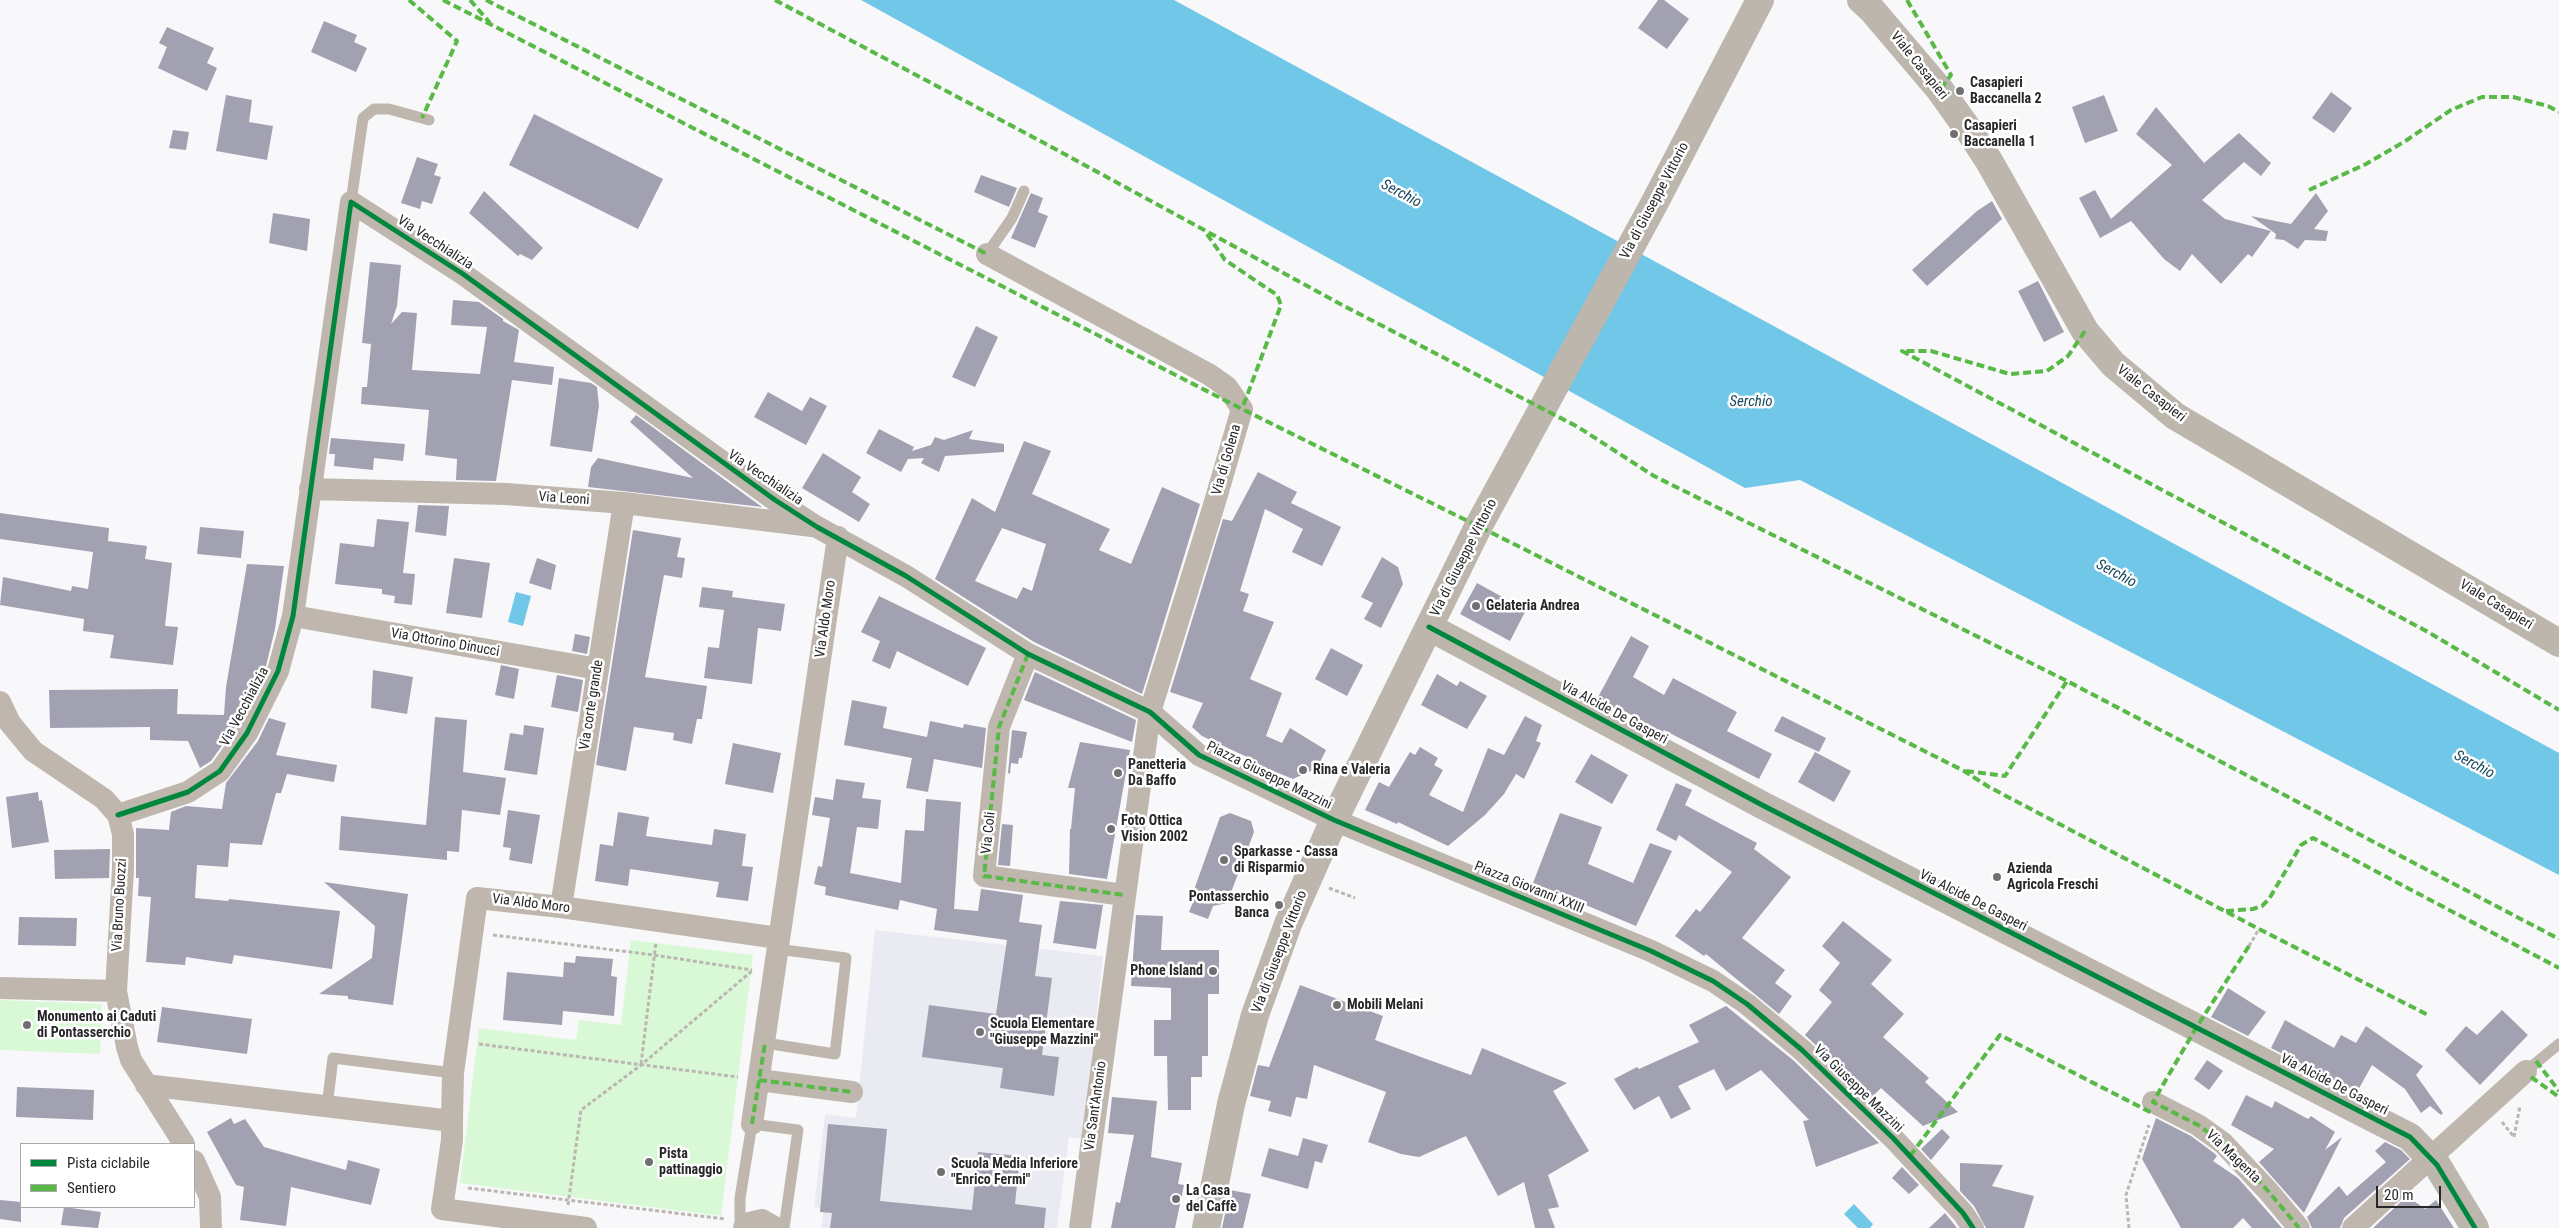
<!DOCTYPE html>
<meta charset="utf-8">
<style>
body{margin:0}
#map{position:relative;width:2559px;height:1228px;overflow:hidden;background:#f8f8fb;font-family:"Roboto Condensed",sans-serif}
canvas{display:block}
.legend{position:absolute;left:20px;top:1143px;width:175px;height:65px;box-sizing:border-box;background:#fff;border:1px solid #a9a9a9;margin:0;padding:6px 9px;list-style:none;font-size:15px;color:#272729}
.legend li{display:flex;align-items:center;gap:10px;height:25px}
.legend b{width:25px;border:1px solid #a9a9a9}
.scale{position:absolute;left:2376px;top:1186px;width:65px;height:22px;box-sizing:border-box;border:2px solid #272729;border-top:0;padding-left:6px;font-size:15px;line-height:18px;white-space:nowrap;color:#272729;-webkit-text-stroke:4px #fff;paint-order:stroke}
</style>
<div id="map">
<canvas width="2559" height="1228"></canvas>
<ul class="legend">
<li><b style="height:6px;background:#00873e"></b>Pista ciclabile</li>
<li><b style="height:6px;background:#58b947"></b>Sentiero</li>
</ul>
<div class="scale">20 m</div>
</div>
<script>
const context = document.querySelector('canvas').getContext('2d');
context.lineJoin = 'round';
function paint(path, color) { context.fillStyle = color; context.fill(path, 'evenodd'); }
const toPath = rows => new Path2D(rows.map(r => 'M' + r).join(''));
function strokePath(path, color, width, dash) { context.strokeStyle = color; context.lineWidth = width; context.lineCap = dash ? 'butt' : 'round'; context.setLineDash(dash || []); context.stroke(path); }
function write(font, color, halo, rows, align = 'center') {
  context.font = font + ' "Roboto Condensed",sans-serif'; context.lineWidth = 5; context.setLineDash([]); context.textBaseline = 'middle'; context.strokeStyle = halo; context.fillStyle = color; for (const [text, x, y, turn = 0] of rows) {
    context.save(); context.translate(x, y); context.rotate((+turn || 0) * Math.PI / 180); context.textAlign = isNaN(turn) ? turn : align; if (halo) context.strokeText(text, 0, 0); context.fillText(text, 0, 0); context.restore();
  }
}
paint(toPath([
 [875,930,1103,956,1083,1139,1069,1137,1057,1228,821,1228,824,1209,814,1207,825,1114,856,1118]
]), '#eaeaf3');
paint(toPath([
 [631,940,753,955,721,1216,460,1183,479,1028,576,1040,579,1020,621,1025],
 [0,1000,102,1004,100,1054,0,1050]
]), '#d9f8d6');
paint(toPath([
 [861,0,1174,0,2559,753,2559,875,1800,480,1745,488],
 [516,592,531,596,523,626,508,622],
 [1854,1204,1873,1224,1870,1228,1858,1228,1844,1214]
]), '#70c7e8');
paint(toPath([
 [1658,0,1664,0,1689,19,1667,49,1638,28],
 [324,21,357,35,354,42,367,48,356,72,311,52],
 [167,27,214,48,207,63,217,68,207,91,158,68,167,47,159,43],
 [2331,92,2352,108,2334,133,2312,118],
 [226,95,252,100,249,122,273,126,267,160,216,151],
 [2104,95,2118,131,2085,143,2072,107],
 [2156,107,2204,163,2239,133,2271,163,2261,176,2244,162,2202,200,2225,219,2271,231,2252,257,2248,254,2221,284,2192,254,2180,271,2164,259,2131,221,2100,238,2079,198,2095,190,2111,219,2172,165,2136,134],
 [534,114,663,179,638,229,509,165],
 [173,130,189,132,186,150,169,148],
 [417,157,438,164,434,175,441,177,432,204,422,201,420,209,401,203],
 [981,175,1017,188,1009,207,974,192],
 [484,191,543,248,532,260,520,254,518,256,469,213],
 [1031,193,1043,198,1038,212,1048,216,1035,248,1011,238],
 [2316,193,2328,211,2314,229,2328,231,2326,241,2305,240,2298,249,2284,240,2275,239,2276,234,2251,216,2291,224],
 [1992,201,2002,219,1927,286,1912,270,1977,211],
 [273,213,310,219,307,251,269,243],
 [370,262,401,265,397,306,391,324,402,312,417,313,412,370,480,374,487,327,451,325,453,300,479,302,503,319,503,321,519,330,514,362,554,367,552,385,512,380,496,481,456,480,457,459,425,455,429,410,361,404,362,387,367,387,371,344,362,343],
 [2038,281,2064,332,2044,342,2018,291],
 [976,326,998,337,975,387,952,377],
 [559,378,591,383,597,387,599,406,592,452,550,446],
 [768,392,802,411,810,397,827,406,806,445,754,417],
 [636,415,762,507,588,487,591,467,598,458,693,478,630,422],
 [879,429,914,447,912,451,931,445,935,437,944,440,973,430,969,439,1004,444,1004,452,945,456,939,472,921,463,924,458,908,459,901,472,866,453],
 [331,438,405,444,403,461,374,458,373,470,334,466,335,454,329,454],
 [1024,441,1051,451,1032,494,1110,529,1099,550,1131,564,1162,487,1200,504,1142,694,1034,642,935,579,972,498,995,512],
 [1002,528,1046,544,1032,591,1023,587,1017,599,975,581],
 [823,453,861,477,852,492,870,504,859,522,802,488],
 [1258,472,1297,492,1291,503,1341,527,1322,566,1292,552,1303,529,1265,509,1240,591,1249,594,1243,611,1274,622,1250,679,1282,693,1266,736,1282,743,1290,728,1326,750,1317,768,1293,779,1246,760,1247,757,1202,736,1192,727,1203,703,1170,692,1223,519,1232,521],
 [418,505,449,506,446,536,415,532],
 [0,513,109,528,108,541,147,546,145,559,172,563,165,626,178,627,173,665,110,658,114,635,83,631,84,619,0,605,3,577,71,591,72,586,88,589,93,552,0,539],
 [377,519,409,522,403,573,415,574,412,605,394,603,395,596,382,594,382,589,335,584,340,543,374,547],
 [200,527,244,531,241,558,197,554],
 [633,530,681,538,677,557,685,558,682,578,664,575,645,677,707,686,702,719,697,719,692,744,673,740,674,733,634,727,626,771,596,765],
 [1382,557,1398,567,1403,584,1381,628,1364,619,1373,603,1361,597],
 [454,558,490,563,482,618,446,613],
 [537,558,556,565,551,590,529,583],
 [247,564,284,566,275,629,266,666,236,726,211,761,200,768,188,741,150,740,150,727,50,728,49,690,178,689,177,714,224,715,226,687],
 [1477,583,1526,610,1510,641,1460,614],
 [702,587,733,591,732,597,785,604,781,631,758,628,752,684,704,678,708,647,719,648,724,610,699,607],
 [879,596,986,648,968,686,897,651,890,669,872,661,880,641,861,632],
 [575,634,590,637,587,654,572,651],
 [1631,636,1649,646,1633,677,1664,695,1673,678,1737,712,1727,731,1772,754,1759,779,1664,730,1662,732,1617,707,1616,709,1597,699],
 [1331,648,1363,665,1347,696,1315,679],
 [501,665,519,669,514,699,495,695],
 [373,670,413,677,407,714,371,708],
 [1035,672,1136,720,1132,742,1024,700],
 [1437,674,1457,686,1460,681,1487,696,1467,729,1421,705],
 [557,675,583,680,578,712,551,707],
 [852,700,887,707,883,728,927,737,930,721,963,728,964,724,986,728,982,768,934,759,928,792,906,788,912,758,844,745],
 [1525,716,1542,725,1536,741,1541,743,1524,779,1516,774,1504,794,1485,815,1448,846,1398,822,1397,824,1365,810,1379,782,1389,787,1410,752,1415,755,1420,747,1438,758,1434,765,1443,770,1429,795,1463,812,1488,748,1504,755],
 [1782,716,1826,738,1819,752,1774,731],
 [435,717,467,720,463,772,506,778,500,815,462,810,459,852,447,851,447,860,339,850,341,816,426,825],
 [269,718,286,723,276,755,337,765,334,782,287,774,281,793,276,793,262,845,230,843,228,867,197,865,195,898,228,901,229,899,340,911,332,969,234,955,232,964,186,957,185,965,146,962,151,897,138,896,139,878,136,878,136,828,169,830,171,812,186,806,222,809,226,783,258,741],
 [524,725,544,728,537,775,504,770,510,733,523,735],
 [1012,730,1027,732,1022,758,1019,758,1018,764,1011,763,1010,774,1008,773],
 [1080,742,1130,750,1107,879,1069,874,1070,829,1071,829,1075,788,1068,788],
 [733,743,781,753,773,793,725,784],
 [1815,752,1851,771,1834,802,1798,782],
 [1591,754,1628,775,1612,804,1575,782],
 [836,779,865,783,862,798,881,800,878,829,857,827,850,873,901,883,905,830,924,831,926,799,961,802,954,909,978,911,981,889,1023,895,1019,922,1042,925,1035,976,1052,978,1042,1055,1059,1057,1054,1096,1000,1088,1003,1068,922,1057,929,1005,996,1014,1007,940,934,930,937,909,900,900,898,910,825,895,826,887,814,884,818,866,822,867,830,818,812,815,815,797,833,800],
 [1676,783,1692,790,1685,805,1757,843,1754,849,1791,877,1742,938,1785,970,1775,983,1792,996,1779,1014,1706,954,1704,956,1675,936,1696,909,1700,912,1732,872,1679,835,1676,841,1656,830],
 [38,792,39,801,42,800,49,842,12,848,6,797],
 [508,810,540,815,532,864,509,860,511,848,503,847],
 [618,812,649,817,646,836,712,845,714,829,746,834,742,866,753,867,748,901,716,897,719,882,630,869,628,886,595,881,600,844,613,846],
 [1230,813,1251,821,1254,832,1227,903,1213,906,1208,919,1189,912,1195,897,1194,890,1220,817],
 [1560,813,1602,827,1588,864,1633,883,1650,843,1672,851,1636,926,1533,883],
 [1002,824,1013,825,1010,866,998,865],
 [110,849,109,878,55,879,54,850],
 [324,882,408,894,393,1005,348,999,348,996,319,994,372,958,375,926],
 [1060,901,1103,905,1096,949,1053,943],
 [1136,915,1163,916,1161,950,1219,950,1219,994,1208,994,1208,1056,1202,1056,1202,1077,1191,1077,1191,1110,1168,1110,1167,1056,1154,1056,1154,1020,1171,1020,1171,988,1131,986],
 [19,917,77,918,76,946,18,945],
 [1843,921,1892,960,1871,984,1904,1014,1883,1037,1929,1078,1925,1082,1958,1112,1923,1126,1881,1088,1871,1098,1805,1035,1832,1002,1819,990,1840,963,1822,946],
 [576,956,613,959,611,976,617,977,614,1016,563,1011,562,1025,503,1020,507,972,563,977,564,962,575,963],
 [1300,985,1383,1016,1375,1040,1429,1060,1471,1075,1482,1048,1567,1083,1553,1091,1589,1151,1548,1175,1559,1207,1548,1209,1555,1228,1535,1228,1524,1182,1498,1196,1466,1136,1419,1157,1401,1154,1368,1142,1386,1092,1314,1065,1307,1099,1296,1097,1291,1117,1268,1111,1271,1101,1250,1096,1258,1065,1269,1067],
 [2228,988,2266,1012,2248,1036,2211,1017],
 [1726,1006,1793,1060,1879,1143,1816,1167,1803,1121,1809,1120,1761,1070,1726,1091,1714,1069,1678,1086,1691,1109,1671,1119,1659,1096,1634,1110,1614,1079,1637,1067,1639,1069,1699,1042,1689,1025],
 [162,1007,252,1019,247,1054,157,1042],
 [2502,1010,2528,1035,2480,1085,2445,1050,2466,1026,2477,1035],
 [2285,1020,2334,1048,2341,1035,2356,1043,2366,1026,2423,1066,2416,1075,2443,1113,2441,1115,2430,1106,2421,1113,2405,1089,2372,1065,2357,1092,2271,1048],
 [2207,1060,2223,1071,2209,1090,2194,1079],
 [17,1087,94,1090,93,1120,16,1117],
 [2246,1095,2272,1108,2275,1101,2308,1119,2311,1116,2335,1132,2325,1150,2342,1137,2304,1213,2259,1162,2274,1149,2231,1125],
 [1112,1097,1157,1101,1151,1157,1182,1163,1178,1184,1184,1185,1175,1228,1111,1228,1116,1202,1120,1203,1134,1135,1108,1133],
 [231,1118,234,1124,245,1119,264,1147,346,1170,348,1160,380,1169,371,1205,291,1187,286,1226,240,1220,244,1187,236,1185,207,1132],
 [2156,1118,2191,1136,2214,1153,2217,1156,2213,1161,2238,1178,2282,1228,2252,1228,2243,1218,2233,1228,2181,1228,2142,1159],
 [828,1124,887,1129,880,1201,972,1210,978,1152,1020,1156,1015,1204,1046,1208,1044,1228,830,1228,832,1213,820,1212],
 [1942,1129,1950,1137,1931,1160,1921,1149],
 [1303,1138,1328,1145,1322,1163,1315,1161,1308,1189,1261,1176,1269,1148,1298,1156],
 [2385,1142,2401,1150,2410,1159,2344,1218,2340,1228,2312,1228,2307,1217,2339,1186,2347,1196,2386,1162,2375,1151],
 [1960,1163,2003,1165,1992,1186,2034,1196,2024,1228,1986,1228,1974,1206,1960,1191],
 [1902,1167,1919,1185,1909,1194,1892,1178],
 [1230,1190,1251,1194,1243,1228,1222,1228],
 [2407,1196,2425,1209,2436,1200,2454,1228,2373,1228],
 [0,1200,21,1202,21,1222,0,1219],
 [64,1207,101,1212,98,1228,61,1225],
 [1945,1213,1957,1228,1929,1228]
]), '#a1a1b1');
strokePath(toPath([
 [1329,888,1355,898],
 [493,935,654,955,752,970],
 [2249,946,2259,929],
 [479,1044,738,1077],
 [641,1064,656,942],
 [2502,1122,2514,1137],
 [2514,1137,2520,1106],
 [468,1188,725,1219],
 [568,1205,581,1110,641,1065,752,971],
 [2129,1228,2126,1195,2149,1125]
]), '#bbb6b0', 3, [4, 2.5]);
strokePath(toPath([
 [351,202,363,118,374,109,389,109,429,120],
 [987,254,1012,218,1024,191],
 [765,1043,835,1054,846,958,777,949],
 [2526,1071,2559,1044],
 [327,1106,333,1058,453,1073],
 [740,1228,740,1198,752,1124,798,1130,784,1228]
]), '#bfb7ae', 11);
strokePath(toPath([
 [987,254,1210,375,1227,387,1242,409,1214,505,1150,712,1080,1228],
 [310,489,506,494,624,503,812,526],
 [293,616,598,669],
 [1028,654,999,727,984,876,1124,895],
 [0,702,10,723,33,751,104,799,118,815,123,834,123,869,116,991,127,1047,131,1060,184,1144],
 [118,815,188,792,220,771,247,733,278,671,293,616,351,202,463,274,775,500,817,527,906,576,1028,654,1150,712,1199,755,1334,820,1651,951,1713,981,1747,1004,1802,1050,1893,1138,1963,1213,1973,1228],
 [561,907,624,503],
 [0,988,116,991],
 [759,1080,852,1092],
 [146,1085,452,1121,453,1073,477,898,561,907,778,938],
 [2153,1102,2198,1125,2223,1143,2269,1192,2299,1228],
 [452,1121,452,1140,442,1209,586,1228],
 [752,1124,838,537],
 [194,1161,210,1197,211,1228],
 [744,1228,749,1223,762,1220,776,1228],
 [2353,1228,2526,1071]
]), '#bfb7ae', 22);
strokePath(toPath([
 [1861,0,1872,10,1940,90,1970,132,1989,161,2085,331,2113,364,2175,416,2559,643],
 [1429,627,1764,806,2410,1137,2437,1165,2475,1228],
 [1206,1228,1231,1104,1255,1015,1288,924,1334,820,1478,527,1654,204,1760,0]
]), '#bdb6ac', 28);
strokePath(toPath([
 [409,0,457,41,422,118],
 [443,0,1242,409,1516,545,1964,771,1989,787,2259,929,2428,1015],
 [470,0,490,23],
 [486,0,987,254],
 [775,0,1046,144,1344,306,1578,427,1654,476,2067,681,2559,939],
 [1907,0,1951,75,1940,90],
 [2309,190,2366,164,2407,140,2451,110,2482,97,2513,97,2548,106,2559,112],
 [1207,234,1225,260,1277,295,1281,305,1242,409],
 [2085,331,2068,356,2047,371,2010,374,1931,351,1902,351,2428,632,2559,710],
 [1028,654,999,727,984,876,1124,895],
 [1966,771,2005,776,2067,681],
 [2226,911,2253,909,2262,906,2269,899,2301,845,2313,838,2559,968],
 [2249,946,2196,1028,2153,1102,2198,1125,2223,1143,2269,1192,2299,1228],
 [2536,1061,2559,1091],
 [2531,1077,2559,1097],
 [759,1080,852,1092],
 [752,1124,765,1043],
 [1910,1156,2000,1035,2152,1113]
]), '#58b947', 4, [8, 4]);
strokePath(toPath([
 [1429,627,1764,806,2410,1137,2437,1165,2475,1228],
 [118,815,188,792,220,771,247,733,278,671,293,616,351,202,463,274,775,500,817,527,906,576,1028,654,1150,712,1199,755,1334,820,1651,951,1713,981,1747,1004,1802,1050,1893,1138,1963,1213,1973,1228]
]), '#00873e', 5);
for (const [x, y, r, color] of [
 [1960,91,5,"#707072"],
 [1954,134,5,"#707072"],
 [1476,606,5,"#707072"],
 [1303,770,5,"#707072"],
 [1118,773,5,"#707072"],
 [1111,829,5,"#707072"],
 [1224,860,5,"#707072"],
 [1997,877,5,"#707072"],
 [1279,905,5,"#707072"],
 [1213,971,5,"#707072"],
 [1337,1005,5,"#707072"],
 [27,1025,5,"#707072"],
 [980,1032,5,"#707072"],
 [649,1162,5,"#707072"],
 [941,1172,5,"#707072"],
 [1176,1199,5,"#707072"]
]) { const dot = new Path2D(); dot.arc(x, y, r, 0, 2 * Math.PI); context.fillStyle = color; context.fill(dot); strokePath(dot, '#fff', 2); }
write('14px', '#272729', '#fff', [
 ["Viale Casapieri",1919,66,51],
 ["Via di Giuseppe Vittorio",1655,201,-62],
 ["Via Vecchializia",435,243,33],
 ["Viale Casapieri",2151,394,38],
 ["Via di Golena",1227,460,-74],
 ["Via Vecchializia",765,478,34],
 ["Via Leoni",564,499,4],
 ["Via di Giuseppe Vittorio",1464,558,-63],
 ["Viale Casapieri",2496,605,31],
 ["Via Aldo Moro",826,619,-82],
 ["Via Ottorino Dinucci",445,643,10],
 ["Via corte grande",592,705,-81],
 ["Via Vecchializia",245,707,-62],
 ["Via Alcide De Gasperi",1614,713,28],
 ["Piazza Giuseppe Mazzini",1269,776,26],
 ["Via Coli",989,833,-84],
 ["Piazza Giovanni XXIII",1529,888,22],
 ["Via Alcide De Gasperi",1973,901,27],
 ["Via Aldo Moro",531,904,7],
 ["Via Bruno Buozzi",120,905,-87],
 ["Via di Giuseppe Vittorio",1280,952,-69],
 ["Via Alcide De Gasperi",2334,1085,27],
 ["Via Giuseppe Mazzini",1858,1089,44],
 ["Via Sant'Antonio",1096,1106,-82],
 ["Via Magenta",2233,1157,44]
]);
write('bold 14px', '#272729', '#fff', [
 ["Casapieri",1970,83],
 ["Baccanella 2",1970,99],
 ["Casapieri",1964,126],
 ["Baccanella 1",1964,142],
 ["Gelateria Andrea",1486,606],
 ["Panetteria",1128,765],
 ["Da Baffo",1128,781],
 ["Rina e Valeria",1313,770],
 ["Foto Ottica",1121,821],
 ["Vision 2002",1121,837],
 ["Sparkasse - Cassa",1234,852],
 ["di Risparmio",1234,868],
 ["Azienda",2007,869],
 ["Agricola Freschi",2007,885],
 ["Pontasserchio",1269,897,"right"],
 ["Banca",1269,913,"right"],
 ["Phone Island",1203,971,"right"],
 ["Mobili Melani",1347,1005],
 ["Monumento ai Caduti",37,1017],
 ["di Pontasserchio",37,1033],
 ["Scuola Elementare",990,1024],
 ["\"Giuseppe Mazzini\"",990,1040],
 ["Pista",659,1154],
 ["pattinaggio",659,1170],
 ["Scuola Media Inferiore",951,1164],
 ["\"Enrico Fermi\"",951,1180],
 ["La Casa",1186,1191],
 ["del Caffè",1186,1207]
], 'left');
write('italic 15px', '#194a5e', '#fff', [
 ["Serchio",1401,194,28],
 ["Serchio",1751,402],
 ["Serchio",2116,574,28],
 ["Serchio",2474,765,28]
]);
</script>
